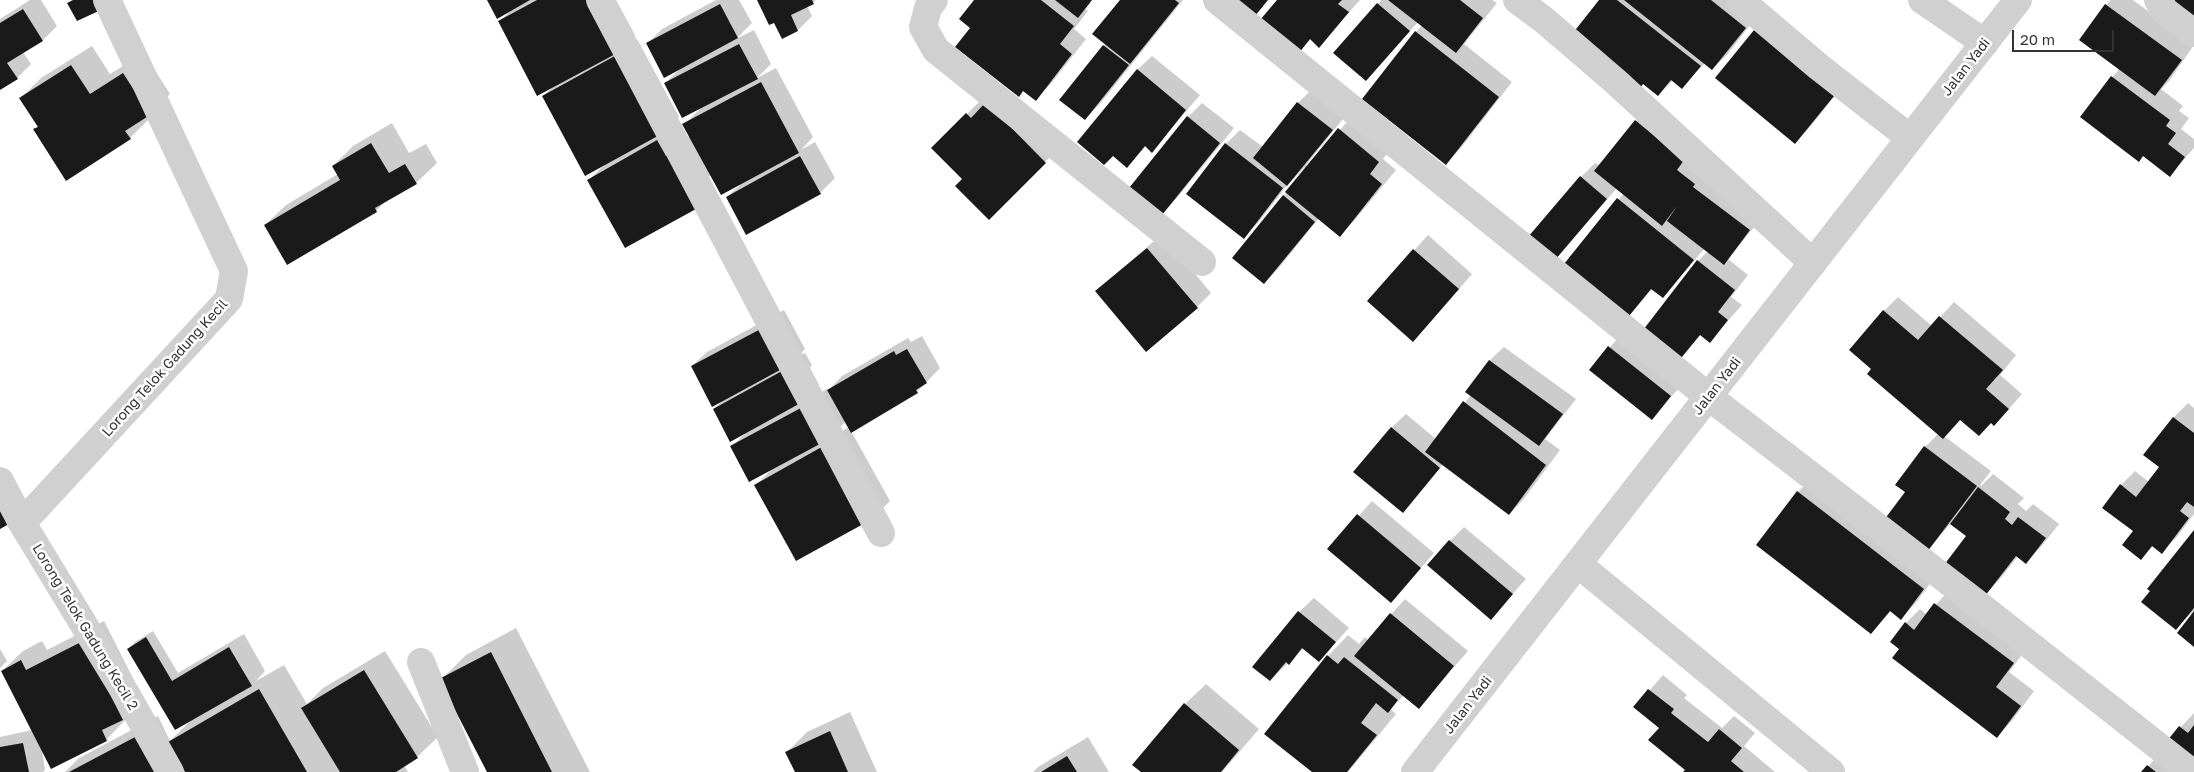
<!DOCTYPE html>
<style>
body{margin:0}
#map{position:relative;width:2194px;height:772px;overflow:hidden;background:#fff;font-family:"Golos Text",sans-serif}
canvas{display:block}
.scale{position:absolute;left:2012px;top:30px;width:102px;height:22px;box-sizing:border-box;border:2px solid #333;border-top:0;padding-left:6px;font-size:15px;line-height:18px;white-space:nowrap;color:#333;-webkit-text-stroke:4px #fff;paint-order:stroke}
</style>
<div id="map">
<canvas width="2194" height="772"></canvas>
<div class="scale">20 m</div>
</div>
<script>
const context = document.querySelector('canvas').getContext('2d');
context.lineJoin = 'round';
function paint(path, color) { context.fillStyle = color; context.fill(path, 'evenodd'); }
const toPath = rows => new Path2D(rows.map(r => 'M' + r).join(''));
function strokePath(path, color, width, dash) { context.strokeStyle = color; context.lineWidth = width; context.lineCap = dash ? 'butt' : 'round'; context.setLineDash(dash || []); context.stroke(path); }
function write(font, color, halo, rows, align = 'center') {
  context.font = font + ' "Golos Text",sans-serif'; context.lineWidth = 5; context.setLineDash([]); context.textBaseline = 'middle'; context.strokeStyle = halo; context.fillStyle = color; for (const [text, x, y, turn = 0] of rows) {
    context.save(); context.translate(x, y); context.rotate((+turn || 0) * Math.PI / 180); context.textAlign = isNaN(turn) ? turn : align; if (halo) context.strokeText(text, 0, 0); context.fillText(text, 0, 0); context.restore();
  }
}
paint(toPath([
 [30,0,41,0,57,26,43,40,23,52,31,64,17,78,0,89,0,19],
 [488,0,616,0,635,35,627,44,637,39,679,117,666,129,681,142,690,136,684,125,702,107,665,83,680,69,648,43,662,29,716,0,739,0,752,23,736,39,754,30,771,64,757,78,776,68,813,137,801,150,815,142,835,178,820,193,747,233,727,197,741,184,711,175,703,183,589,180,604,165,543,96,554,86,500,21,509,12],
 [758,0,816,0,807,6,812,16,798,30,782,37,775,21],
 [975,0,1091,0,1088,3,1091,3,1085,9,1088,11,1074,29,1086,39,1050,85,1035,99,1024,90,1019,95,971,27],
 [1121,0,1183,0,1099,105,1085,119,1104,46],
 [1279,0,1360,0,1319,46,1311,39,1299,51],
 [1381,0,1492,0,1497,3,1464,44,1512,82,1460,149,1446,163,1416,32,1422,25,1418,22,1366,80,1378,4],
 [1601,0,1743,0,1759,13,1727,55,1712,69,1705,63,1682,87,1673,80,1658,95],
 [2111,0,2133,0,2194,45,2169,81,2161,89,2183,106,2179,111,2189,118,2181,129,2194,139,2194,148,2170,175,2144,155,2081,117,2119,69,2106,5],
 [1769,17,1847,81,1809,128,1795,142,1755,31],
 [92,46,110,74,144,53,170,94,149,114,150,118,130,138,35,129,39,125,21,98,41,78],
 [1152,56,1200,95,1152,151,1146,146,1127,166,1137,70],
 [1312,89,1346,115,1306,165,1308,167,1353,115,1392,147,1383,159,1396,170,1354,221,1340,235,1319,218,1278,269,1264,283,1284,196,1306,168,1305,167,1288,184,1258,223,1243,237,1226,144,1240,130,1263,147,1298,103],
 [981,100,1059,148,989,218,964,179,933,148],
 [1202,103,1234,128,1176,199,1162,214,1188,117],
 [1650,107,1701,141,1690,155,1764,215,1728,259,1748,275,1731,297,1742,305,1710,341,1701,334,1677,362,1698,261,1708,251,1704,249,1663,297,1653,288,1625,320,1562,269,1624,193,1617,188,1555,258,1581,177,1595,163,1600,166,1636,121],
 [392,123,409,153,426,144,437,163,416,183,388,199,376,211,265,225,286,205,338,174,333,166,353,146],
 [1162,234,1211,293,1197,307,1097,291],
 [1428,235,1472,274,1427,326,1368,301],
 [1898,297,1932,326,1954,302,2016,355,2000,375,2022,394,2008,410,1992,422,1961,419,1944,436,1991,471,1980,485,1981,486,1993,474,2024,498,2018,504,2026,511,2033,504,2059,524,2040,548,2026,562,2018,556,1999,580,1985,594,1968,535,1951,523,1927,551,1907,492,1896,484,1925,447,1939,433,1873,369,1884,311],
 [784,310,805,349,798,356,805,353,812,365,810,368,819,385,804,401,827,389,828,391,842,376,908,338,911,342,922,336,940,368,917,392,851,431,890,501,875,516,755,486,772,469,732,446,746,433,714,409,723,400,692,366,707,352],
 [846,421,849,427,832,437,831,436],
 [1623,332,1685,381,1652,419,1591,370],
 [1504,347,1576,399,1545,439,1560,450,1523,500,1509,514,1443,464,1403,511,1391,428,1406,414,1436,439,1471,395,1489,361],
 [2188,403,2194,408,2194,514,2176,538,2161,552,2153,546,2141,558,2121,485,2135,471,2149,482,2160,467,2145,455,2174,417],
 [1812,478,1937,574,1915,604,1901,618,1891,611,1871,633,1798,492],
 [1372,501,1434,553,1391,602,1329,549],
 [1464,527,1526,579,1491,618,1450,541],
 [2194,532,2194,611,2176,628],
 [1949,590,2027,648,2009,672,2034,691,2011,722,1997,736,1901,649,1906,623,1920,609,1927,615],
 [1314,598,1349,628,1319,661,1304,648,1270,680,1299,612],
 [1405,599,1468,651,1419,707,1404,695,1390,709,1396,714,1348,772,1314,772,1266,733,1328,656,1348,635,1359,644,1365,637,1368,640],
 [104,621,143,698,126,719,106,740,42,750,45,770,43,772,0,772,0,737,32,730,2,671,23,651,42,641,47,650],
 [516,628,590,772,489,772,441,680,466,655],
 [153,631,178,673,244,634,265,671,256,681,284,665,307,704,323,688,385,651,438,737,417,757,404,765,408,772,186,772,175,753,160,772,65,772,79,758,158,716,170,741,191,720,128,649,135,642],
 [0,649,7,661,0,668],
 [1663,675,1687,695,1684,698,1722,728,1734,716,1755,733,1744,746,1775,772,1685,772,1686,770,1660,728,1635,707],
 [1206,684,1259,729,1222,772,1142,772,1134,765,1185,704],
 [850,712,877,772,796,772,787,752,807,732],
 [2194,713,2194,760,2169,740],
 [1088,737,1109,772,1033,772,1038,767],
 [2162,751,2188,772,2143,772]
]), '#0003');
paint(toPath([
 [73,0,99,0,103,9,77,21,67,3],
 [487,0,530,0,497,19],
 [537,0,595,0,621,51,537,96,498,21],
 [757,0,812,0,814,4,791,15,798,31,782,39,774,23,769,25],
 [974,0,1041,0,1074,26,1060,44,1072,54,1036,101,1023,91,1019,97,955,47,970,28,959,19],
 [1055,0,1092,0,1078,18],
 [1120,0,1175,0,1179,3,1130,64,1092,34],
 [1236,0,1268,0,1255,16],
 [1277,0,1342,0,1338,4,1349,12,1319,48,1310,39,1299,53,1260,20],
 [1388,0,1460,0,1483,18,1456,53],
 [1599,0,1617,0,1701,66,1682,89,1671,80,1658,96,1643,84,1637,92,1569,38],
 [1624,0,1711,0,1746,28,1712,70],
 [2160,0,2194,0,2194,25],
 [1377,3,1410,31,1366,81,1333,53],
 [720,4,738,38,664,78,646,43],
 [2105,4,2182,60,2155,96,2079,40],
 [23,9,43,41,7,63,18,79,0,90,0,23],
 [1754,30,1834,96,1795,144,1715,78],
 [1415,31,1499,97,1446,165,1362,99],
 [739,44,758,79,682,118,664,83],
 [1103,45,1129,65,1085,120,1059,100],
 [622,52,665,132,585,176,542,96],
 [71,65,90,94,123,73,150,115,125,131,131,139,66,181,33,129,38,127,19,98],
 [1137,69,1186,110,1152,153,1145,146,1127,168,1113,156,1104,165,1077,142],
 [2111,76,2170,120,2166,126,2176,133,2168,144,2185,157,2170,177,2143,156,2139,162,2080,117],
 [761,82,799,153,721,195,682,124],
 [986,102,1046,163,989,220,955,186,962,179,931,148,966,113,971,118],
 [1297,102,1333,130,1287,186,1253,158],
 [1187,116,1220,143,1162,215,1129,188],
 [1635,120,1669,148,1687,156,1677,170,1695,184,1693,187,1750,230,1724,265,1667,221,1677,206,1662,226,1594,171],
 [1338,128,1379,162,1370,174,1382,184,1340,237,1285,192],
 [657,140,666,156,677,149,696,209,625,248,587,180],
 [371,143,389,173,405,164,417,184,375,208,377,212,287,265,264,225,340,180,332,166],
 [1225,143,1283,188,1244,239,1186,194],
 [800,156,821,194,746,235,726,197],
 [1580,176,1607,199,1555,260,1528,237],
 [1283,195,1315,222,1264,284,1232,258],
 [1617,198,1694,260,1663,298,1651,289,1625,321,1560,269],
 [1147,248,1198,308,1146,352,1095,291],
 [1413,249,1459,289,1413,342,1367,301],
 [1697,260,1735,290,1718,312,1728,320,1710,343,1700,335,1677,363,1640,334],
 [1883,310,1918,340,1939,316,2003,370,1986,389,2009,409,1994,426,1991,423,1979,436,1960,420,1943,439,1867,374,1871,369,1849,350],
 [770,324,791,364,712,407,691,366],
 [1608,346,1671,396,1652,420,1589,370],
 [907,349,927,383,916,390,918,393,851,433,827,390,894,351,896,355],
 [1489,360,1563,414,1539,446,1465,392],
 [791,366,806,400,730,442,713,409],
 [1463,401,1546,465,1509,515,1425,452],
 [812,402,831,438,749,482,730,446],
 [2173,417,2194,433,2194,507,2187,502,2180,511,2189,518,2162,554,2152,546,2141,560,2122,545,2133,531,2102,508,2120,484,2136,497,2159,467,2143,455],
 [1391,427,1440,468,1403,513,1353,472],
 [834,440,876,517,796,561,754,485],
 [1924,446,1977,486,1927,552,1884,520,1905,492,1895,485],
 [1978,487,2010,512,2005,519,2012,525,2018,517,2046,538,2026,564,2016,556,1985,596,1944,565,1966,536,1950,524],
 [1797,491,1924,589,1901,620,1890,611,1871,634,1756,545],
 [0,507,9,524,0,529],
 [1357,514,1421,568,1391,603,1327,549],
 [2194,530,2194,608,2176,630,2141,602,2150,591,2147,589],
 [1449,540,1513,594,1491,620,1427,565],
 [1934,603,2014,663,1996,687,2021,706,1997,738,1892,658,1899,649,1890,642,1905,622,1914,630],
 [1298,611,1336,642,1319,662,1302,648,1289,665,1286,662,1270,681,1252,667],
 [2194,611,2194,647,2177,633],
 [1390,613,1454,666,1419,709,1354,656],
 [146,637,172,681,229,647,252,686,175,730,127,649],
 [83,641,123,720,102,730,107,741,51,769,1,671,21,660,26,670],
 [491,652,552,772,487,772,439,679],
 [1327,655,1338,664,1344,657,1398,700,1388,713,1376,703,1361,723,1377,735,1347,772,1312,772,1264,734],
 [364,670,418,758,396,772,340,772,301,708],
 [259,689,307,772,185,772,168,742],
 [1648,689,1674,709,1671,713,1708,742,1719,729,1742,748,1731,761,1744,772,1683,772,1685,770,1648,740,1659,728,1633,707],
 [1184,703,1239,750,1221,772,1141,772,1132,765],
 [2194,725,2194,761,2167,741,2179,726,2188,733],
 [830,731,848,772,795,772,785,752],
 [137,736,156,772,69,772],
 [23,743,29,772,0,772,0,747],
 [1067,756,1077,772,1041,772],
 [2147,765,2156,772,2141,772]
]), '#1a1a1a');
strokePath(toPath([
 [600,0,881,533],
 [934,0,928,8,923,27,936,50,1202,262],
 [1217,0,1709,397,1974,601,2191,772],
 [1517,0,1544,20,1615,81,1813,263],
 [1740,0,1819,67,1910,138],
 [1922,0,1985,43],
 [2158,0,2165,11,2194,33],
 [0,481,22,523,129,699,170,772],
 [22,523,229,299,234,271,107,0],
 [1578,564,1831,772],
 [421,662,465,772],
 [1415,772,2018,0]
]), '#d0d0d0', 28);
write('14px', '#333', '#fff', [
 ["Jalan Yadi",1966,67,-52],
 ["Lorong Telok Gadung Kecil",165,368,-48],
 ["Jalan Yadi",1717,386,-52],
 ["Lorong Telok Gadung Kecil 2",85,627,59],
 ["Jalan Yadi",1468,705,-52]
]);
</script>
